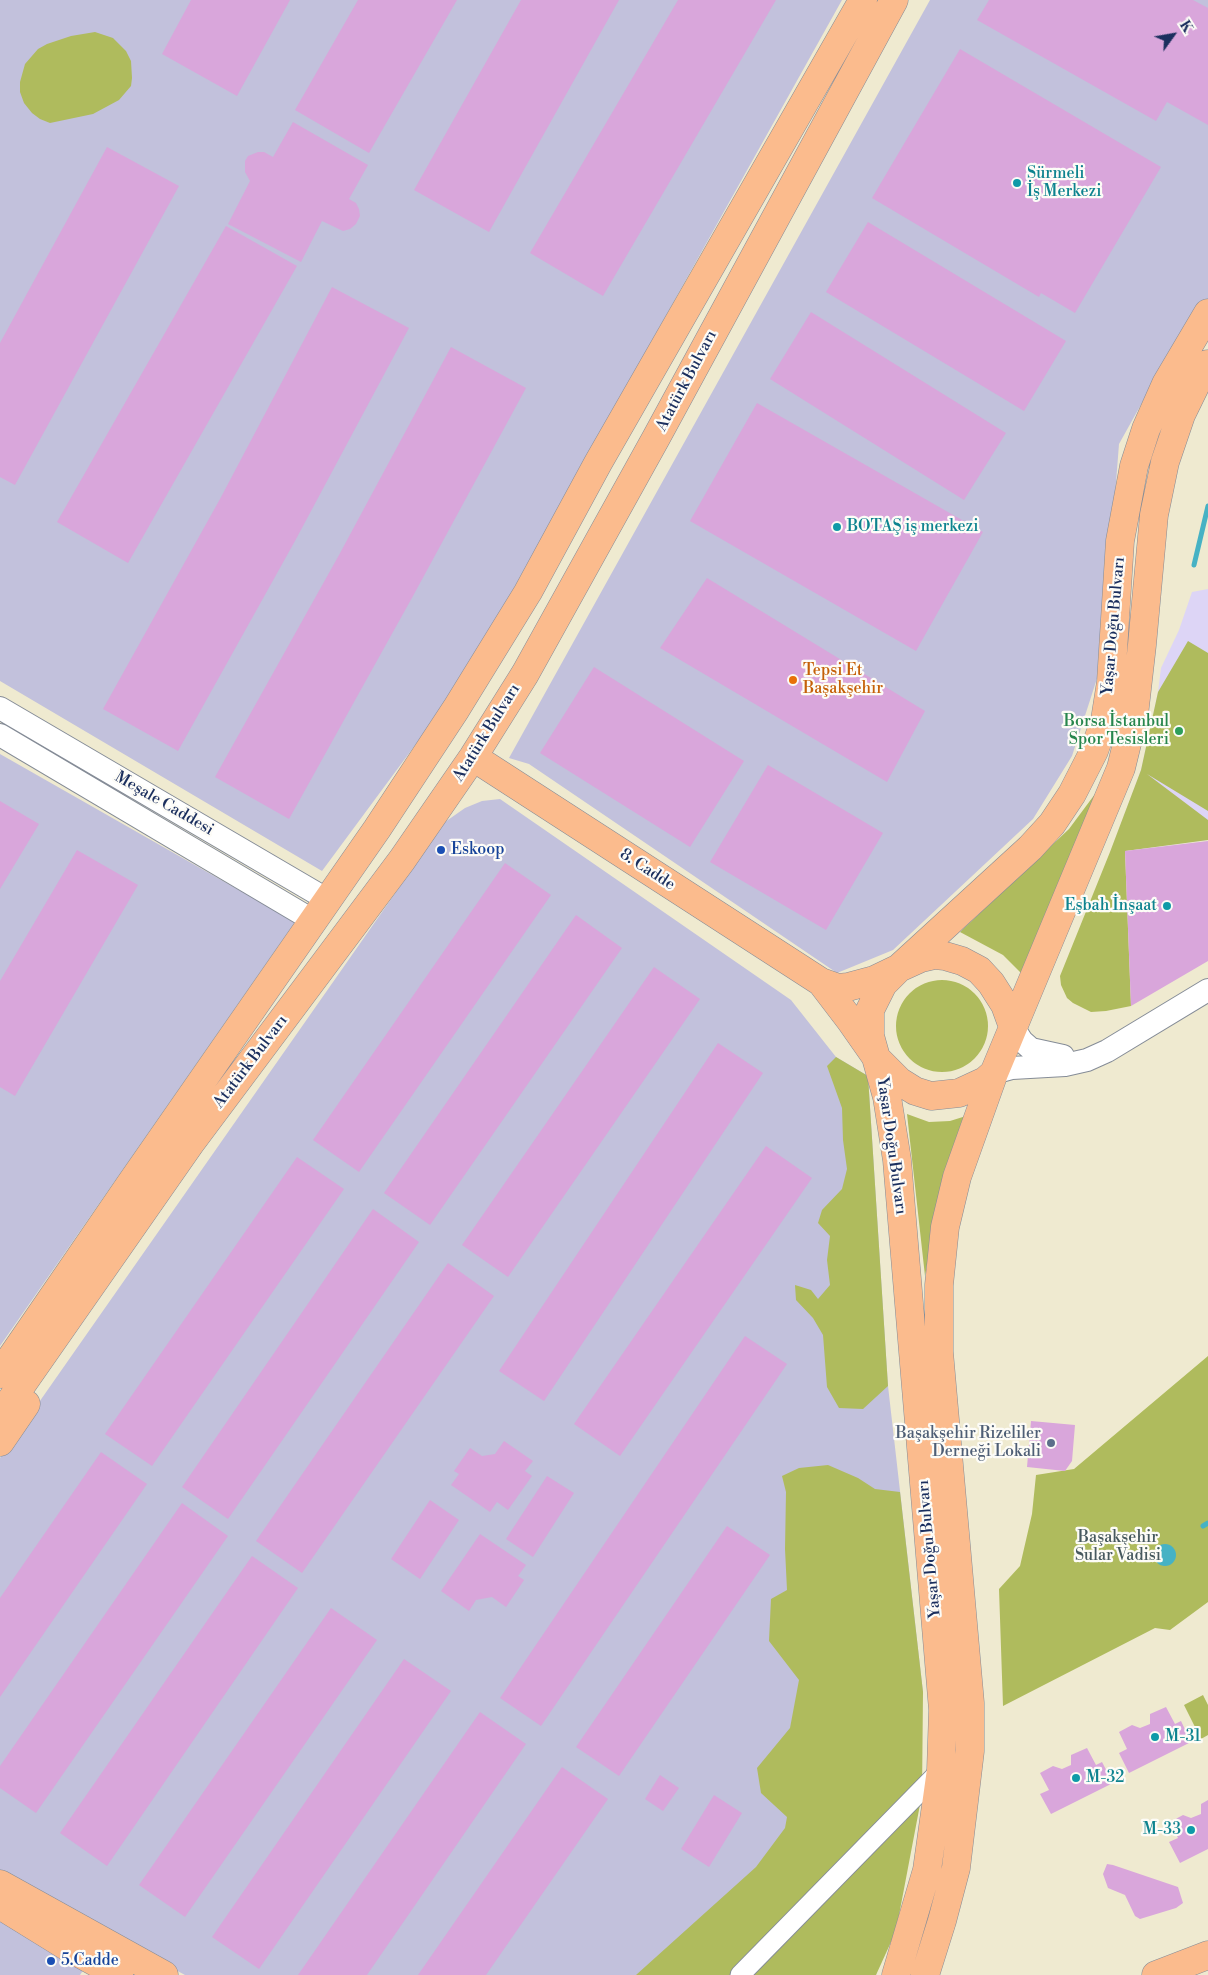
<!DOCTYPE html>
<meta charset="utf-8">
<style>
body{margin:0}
#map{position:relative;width:1208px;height:1975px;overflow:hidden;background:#efead0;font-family:"Libre Bodoni",serif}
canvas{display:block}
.north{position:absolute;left:1148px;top:10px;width:50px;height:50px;-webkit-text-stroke:4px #fdfcf7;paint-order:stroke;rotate:58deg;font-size:14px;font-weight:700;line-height:20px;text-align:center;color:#1b2f5e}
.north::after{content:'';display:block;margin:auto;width:18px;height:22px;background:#1b2f5e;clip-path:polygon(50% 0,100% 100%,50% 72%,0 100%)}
</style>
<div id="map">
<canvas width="1208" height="1975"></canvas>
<div class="north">K</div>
</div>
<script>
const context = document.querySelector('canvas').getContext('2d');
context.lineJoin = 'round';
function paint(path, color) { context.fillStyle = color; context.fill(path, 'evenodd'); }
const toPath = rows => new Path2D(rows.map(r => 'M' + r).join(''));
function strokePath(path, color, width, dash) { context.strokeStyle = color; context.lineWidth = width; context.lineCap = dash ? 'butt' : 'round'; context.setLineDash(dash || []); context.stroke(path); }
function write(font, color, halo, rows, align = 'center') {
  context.font = font + ' "Libre Bodoni",serif'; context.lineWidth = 4.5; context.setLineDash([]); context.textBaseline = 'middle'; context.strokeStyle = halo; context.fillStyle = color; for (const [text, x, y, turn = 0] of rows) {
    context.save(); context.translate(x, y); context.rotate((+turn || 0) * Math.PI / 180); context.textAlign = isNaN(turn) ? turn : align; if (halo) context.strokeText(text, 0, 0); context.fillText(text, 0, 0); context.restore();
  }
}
paint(toPath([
 [1208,589,1208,840,1110,853,1141,770,1158,692,1161,668,1179,630,1192,592]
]), '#ddd5f6');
paint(toPath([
 [0,0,842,0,461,683,322,871,0,681],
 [930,0,1208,0,1208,299,1148,392,1119,444,1102,663,1072,756,1033,819,893,950,837,973,529,764,509,758],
 [0,754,295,922,0,1346],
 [500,799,791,1000,836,1057,868,1076,888,1386,923,1692,876,1975,185,1975,0,1875,0,1458,445,822,465,808,482,801],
 [0,1910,88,1963,80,1975,0,1975]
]), '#c2c1dc');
paint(toPath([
 [95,32,113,38,126,51,131,61,132,78,131,86,119,100,93,114,50,123,40,119,32,113,24,103,20,92,20,82,25,64,38,49,47,44,71,36],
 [1188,641,1208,653,1208,811,1147,774,1208,820,1208,840,1125,851,1131,1006,1106,1011,1091,1012,1073,1003,1067,998,1061,985,1060,976,1110,852,1141,770,1158,692],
 [1095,794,1024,976,1003,955,960,932,1069,829],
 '896 1026a46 46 0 1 1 92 0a46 46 0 1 1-92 0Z',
 [836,1057,868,1076,888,1386,863,1409,839,1408,827,1387,823,1335,813,1318,796,1300,795,1285,811,1290,818,1299,830,1285,827,1260,830,1236,818,1223,822,1210,842,1189,847,1169,843,1140,842,1108,827,1066],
 [907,1114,929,1122,950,1121,966,1116,942,1180,925,1276],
 [1208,1356,1208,1602,1170,1630,1155,1628,1003,1706,999,1589,1020,1566,1032,1514,1036,1475,1074,1469],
 [828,1465,858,1478,875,1489,900,1492,923,1692,922,1794,896,1931,876,1975,636,1975,756,1867,785,1828,787,1817,761,1793,757,1768,790,1728,799,1680,769,1641,771,1599,787,1590,785,1549,786,1492,782,1476,799,1468],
 [1203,1695,1208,1705,1208,1735,1201,1739,1184,1705]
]), '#afbb5d');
paint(toPath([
 '1154 1555a11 11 0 1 1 22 0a11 11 0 1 1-22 0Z'
]), '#46b2c4');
strokePath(toPath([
 [1194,565,1208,506],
 [1203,1526,1208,1523]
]), '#46b2c4', 5);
paint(toPath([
 [191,0,290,0,237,96,162,54],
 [358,0,457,0,369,153,295,110],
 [521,0,619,0,489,232,414,190],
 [678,0,776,0,603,296,530,253],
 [989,0,1193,0,1208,8,1208,125,1167,102,1156,121,977,20],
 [960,49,1161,167,1075,313,1041,293,1039,297,872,198],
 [293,122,368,165,349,199,356,203,359,209,360,216,356,224,350,229,343,231,322,221,301,262,228,224,250,181,245,172,245,161,248,156,258,152,264,152,273,157],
 [107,147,179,186,15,485,0,477,0,343],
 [868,222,1066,341,1024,411,826,292],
 [226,226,297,266,128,563,57,522],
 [332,287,409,328,295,541,178,751,103,709,220,499],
 [811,312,1006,433,964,500,770,379],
 [451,347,526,388,413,596,289,819,215,777,339,555],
 [757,403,983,532,916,651,690,521],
 [707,578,925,711,887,782,660,648],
 [594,667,744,761,690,847,540,753],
 [768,765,883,833,826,930,710,862],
 [0,801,39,824,0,889],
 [1208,841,1208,961,1131,1006,1125,851],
 [77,850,138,885,15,1096,0,1087,0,981],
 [505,863,551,895,359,1172,313,1140],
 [576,915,622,948,430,1225,384,1193],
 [654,967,700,999,508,1277,462,1245],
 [718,1043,763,1073,544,1401,499,1371],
 [766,1146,812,1178,620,1456,574,1424],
 [297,1157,344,1189,152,1466,105,1434],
 [373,1209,419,1242,228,1519,182,1487],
 [448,1263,494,1296,302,1573,256,1541],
 [745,1336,787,1364,541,1726,500,1698],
 [1031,1421,1075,1425,1072,1461,1065,1471,1027,1467],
 [504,1441,533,1461,525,1471,532,1476,508,1510,497,1502,490,1512,451,1485,459,1474,454,1471,470,1448,482,1456,495,1454],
 [101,1452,147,1484,0,1697,0,1598],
 [547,1476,574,1493,533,1557,506,1539],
 [430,1500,459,1520,420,1579,391,1559],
 [182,1503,228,1536,36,1813,0,1788,0,1766],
 [727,1526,770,1555,619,1776,576,1747],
 [480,1534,526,1565,518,1576,524,1580,506,1607,492,1597,476,1600,469,1611,441,1591],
 [252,1556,298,1588,107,1866,60,1833],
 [331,1608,377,1640,185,1917,139,1885],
 [404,1659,451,1691,259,1969,212,1937],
 [1166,1707,1175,1724,1181,1721,1191,1742,1129,1773,1119,1753,1127,1749,1119,1732,1132,1725,1140,1728,1150,1724,1150,1714],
 [480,1712,526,1744,367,1975,298,1975],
 [1087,1748,1096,1765,1102,1762,1113,1783,1051,1814,1040,1794,1049,1790,1040,1773,1053,1766,1062,1769,1071,1765,1071,1755],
 [562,1767,608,1799,486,1975,418,1975],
 [660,1775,679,1788,663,1811,645,1799],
 [714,1795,742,1813,709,1867,681,1849],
 [1208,1800,1208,1849,1180,1863,1169,1842,1178,1838,1170,1822,1183,1815,1191,1818,1201,1814,1201,1804],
 [1107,1864,1113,1865,1178,1887,1183,1903,1176,1908,1140,1919,1135,1916,1125,1895,1108,1888,1103,1874]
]), '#d9a6db');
const minor = toPath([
 [740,1975,941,1770]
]);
const tertiary = toPath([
 [0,708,328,900],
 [0,735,314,921],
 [1013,1027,1022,1041,1031,1049,1063,1056],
 [994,1073,1012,1068,1065,1065,1087,1060,1107,1051,1208,990]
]);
const primary = toPath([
 [473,757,821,982,838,988,848,987,874,980,899,968,1030,848,1052,824,1072,794,1094,751,1105,720,1111,682,1120,541,1134,466,1146,429,1166,384,1208,313],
 [821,982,850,1020,878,1060,899,1081,915,1091,931,1096,959,1093,985,1081,994,1073],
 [0,1374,131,1183,377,829,456,709,528,592,598,463,863,0],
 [0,1416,192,1141,402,860,473,757,525,674,656,438,894,0],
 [0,1442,26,1404],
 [0,1884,164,1975],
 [0,1905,68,1947,119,1975],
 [896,1975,927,1870,941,1770,943,1710,897,1160,887,1097,870,1036,870,1010,883,984,899,968,921,958,934,955,945,956,962,961,979,970,991,983,1005,1005,1013,1027],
 [925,1975,942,1921,956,1868,970,1751,970,1703,939,1352,939,1285,945,1227,957,1177,994,1073,1121,768,1134,715,1142,645,1154,515,1165,462,1181,415,1199,378,1208,364],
 [1156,1975,1208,1955]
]);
strokePath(minor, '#858c97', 21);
strokePath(tertiary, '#858c97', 24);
strokePath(primary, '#858c97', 29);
strokePath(minor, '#fff', 19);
strokePath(tertiary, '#fff', 22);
strokePath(primary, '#fbbb8d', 28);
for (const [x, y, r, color] of [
 [1017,183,5,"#0f9aa8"],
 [837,527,5,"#0f9aa8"],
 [793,680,5,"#e8710a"],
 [1179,731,5,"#2e9e5b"],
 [441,850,5,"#1a4fb4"],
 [1167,906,5,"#0f9aa8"],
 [1051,1443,5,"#5c6f8a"],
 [1155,1737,5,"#0f9aa8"],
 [1076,1778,5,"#0f9aa8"],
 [1191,1830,5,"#0f9aa8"],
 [51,1961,5,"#1a4fb4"]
]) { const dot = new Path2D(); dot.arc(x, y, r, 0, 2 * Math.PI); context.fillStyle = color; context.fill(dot); strokePath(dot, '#fdfcf7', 2); }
write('16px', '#0d838f', '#fdfcf7', [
 ["Sürmeli",1027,174],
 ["İş Merkezi",1027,192],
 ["BOTAŞ iş merkezi",847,527],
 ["Eşbah İnşaat",1157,906,"right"],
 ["M-31",1165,1737],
 ["M-32",1086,1778],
 ["M-33",1181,1830,"right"]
], 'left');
write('16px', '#1b2f5e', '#fdfcf7', [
 ["Atatürk Bulvarı",687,381,-62],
 ["Yaşar Doğu Bulvarı",1114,626,-85],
 ["Atatürk Bulvarı",487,733,-58],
 ["Meşale Caddesi",164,804,30],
 ["8. Cadde",647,870,33],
 ["Atatürk Bulvarı",251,1062,-53],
 ["Yaşar Doğu Bulvarı",891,1146,82],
 ["Yaşar Doğu Bulvarı",930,1549,-95]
]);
write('16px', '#c56008', '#fdfcf7', [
 ["Tepsi Et",803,671],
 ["Başakşehir",803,689]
], 'left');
write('16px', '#27864d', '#fdfcf7', [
 ["Borsa İstanbul",1169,722],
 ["Spor Tesisleri",1169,740]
], 'right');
write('16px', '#164399', '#fdfcf7', [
 ["Eskoop",451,850],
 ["5.Cadde",61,1961]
], 'left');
write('16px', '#4e5e75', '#fdfcf7', [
 ["Başakşehir Rizeliler",1041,1434],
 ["Derneği Lokali",1041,1452]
], 'right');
write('16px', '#47595e', '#fdfcf7', [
 ["Başakşehir",1118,1538],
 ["Sular Vadisi",1118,1556]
]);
</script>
